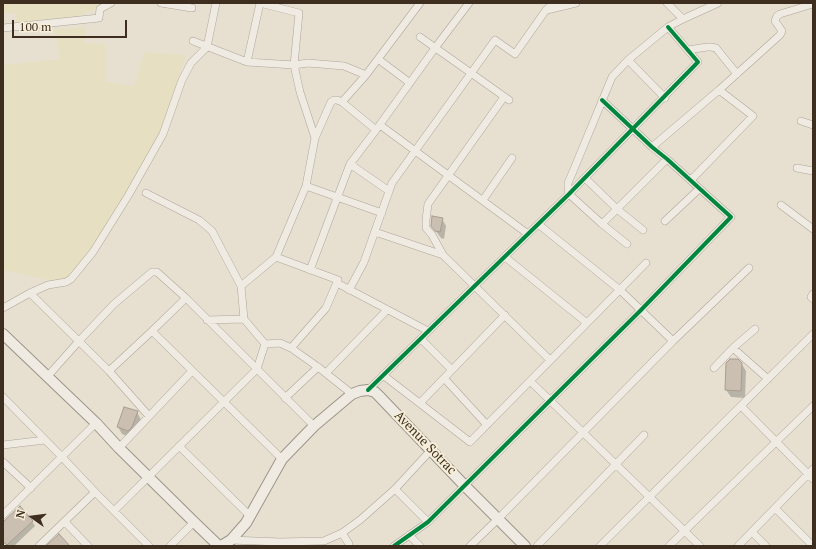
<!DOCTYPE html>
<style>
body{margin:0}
#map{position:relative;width:816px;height:549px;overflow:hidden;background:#e7e0d1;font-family:"PT Serif",serif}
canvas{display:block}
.frame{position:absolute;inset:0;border:4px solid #3d2e20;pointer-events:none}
.north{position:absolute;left:12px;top:497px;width:40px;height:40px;-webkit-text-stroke:3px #f7eed8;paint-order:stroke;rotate:284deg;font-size:11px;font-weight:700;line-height:16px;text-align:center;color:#3d2e20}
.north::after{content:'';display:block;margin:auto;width:14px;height:18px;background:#3d2e20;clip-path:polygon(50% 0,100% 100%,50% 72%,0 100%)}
.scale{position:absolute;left:12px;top:20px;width:115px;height:18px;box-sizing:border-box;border:2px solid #3d2e20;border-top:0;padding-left:5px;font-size:12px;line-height:14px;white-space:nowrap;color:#3d2e20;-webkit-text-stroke:3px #f7eed8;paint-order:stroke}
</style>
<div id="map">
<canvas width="816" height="549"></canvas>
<div class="frame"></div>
<div class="north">N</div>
<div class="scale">100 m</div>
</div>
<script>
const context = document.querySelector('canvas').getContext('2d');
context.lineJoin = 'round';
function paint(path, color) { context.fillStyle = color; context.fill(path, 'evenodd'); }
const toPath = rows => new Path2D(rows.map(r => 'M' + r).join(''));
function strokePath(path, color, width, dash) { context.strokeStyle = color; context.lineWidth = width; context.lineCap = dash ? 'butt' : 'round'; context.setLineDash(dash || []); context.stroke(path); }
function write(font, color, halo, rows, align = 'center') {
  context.font = font + ' "PT Serif",serif'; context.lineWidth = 4; context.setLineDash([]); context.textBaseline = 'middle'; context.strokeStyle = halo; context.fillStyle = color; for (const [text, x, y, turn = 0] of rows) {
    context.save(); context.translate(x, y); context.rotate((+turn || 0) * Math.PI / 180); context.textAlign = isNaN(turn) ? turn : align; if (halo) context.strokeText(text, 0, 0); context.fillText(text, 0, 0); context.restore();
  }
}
paint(toPath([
 [3,3,106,3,98,8,76,17,16,22,16,13,3,13],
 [86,27,84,43,105,44,106,82,134,86,145,52,186,55,150,163,68,284,3,270,3,65,60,59,54,30]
]), '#e6dfc2');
paint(toPath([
 [442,219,446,226,444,239,441,238,432,226],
 [741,363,746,371,745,398,731,397,726,390],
 [137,412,141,420,132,438,122,434,118,427],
 [32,521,35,526,14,546,7,546,3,542,3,523]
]), '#0003');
const building = toPath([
 [432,216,443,218,440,232,435,231,431,226,432,216],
 [730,359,738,359,742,363,741,391,725,390,726,363,730,359],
 [124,407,138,411,132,427,128,431,117,427,124,407],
 [20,506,33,521,7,545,3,541,3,522,20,506],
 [59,534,70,546,46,546,59,534]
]);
paint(building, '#cbbfb2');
strokePath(building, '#a89c90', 1);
const street = toPath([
 [161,3,192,8],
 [667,3,683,19],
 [547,10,576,3],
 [3,28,99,18,100,9,111,3],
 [420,37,471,73,509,100],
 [193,41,247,62,294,65,308,63,344,66,366,75],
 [688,50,707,47,711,47,716,48,737,74],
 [378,59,410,83],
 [628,60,665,98],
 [247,62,260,3,299,13,294,65,300,92,315,138],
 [504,97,428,204,426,220,426,228,432,235,443,255,550,360],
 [342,102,366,75,420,3],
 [801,121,813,125],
 [380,125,528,234],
 [652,147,719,90,780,35,782,31,775,21,777,16,780,14,813,4],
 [350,164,389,191],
 [797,168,813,171],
 [585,178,617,209,643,230],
 [691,180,753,116,719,90],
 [306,186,382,213],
 [146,193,199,220,212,231,241,286,244,319,265,344],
 [483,200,512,158],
 [781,205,813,229],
 [665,221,699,189],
 [538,224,620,290,673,341],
 [602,224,667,159],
 [375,232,443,255],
 [627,244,602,224,569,194,568,189,568,183,574,169,612,77,628,60,668,27,683,19,718,3],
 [276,257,338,280,326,308,291,348],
 [505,257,587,323],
 [310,270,350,164,376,130,435,48,469,3],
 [337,283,428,331],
 [241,286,276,257,306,186,315,138,331,102,334,100,337,100,342,102,376,130],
 [349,290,364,262,392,183,495,40,515,54,546,10,554,3],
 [30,293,109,371,149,416],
 [813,294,811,297,813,299],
 [3,308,30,293,48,285,66,282,71,279,93,252,128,196,163,134,182,80,191,63,207,47,216,3],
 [207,320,244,319],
 [152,331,282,459],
 [421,339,452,370],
 [265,344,280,343,291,348,318,367,352,394],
 [733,348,768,379],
 [714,368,733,348,755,329],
 [109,371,152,331,186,298],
 [326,373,387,310],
 [383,375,470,442,646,263],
 [47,377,79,341,114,304,152,272,157,272,186,298,314,426],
 [444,378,487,425],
 [530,381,700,546],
 [368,390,569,194,698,62,668,27],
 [3,397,62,457,95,492,149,546],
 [285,398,318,367],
 [420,403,505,315],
 [741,406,813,479],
 [3,445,45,440],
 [179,446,250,516],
 [119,448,192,371],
 [3,462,31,488],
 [395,489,428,522],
 [775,508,813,546],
 [114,511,257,369,265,344],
 [3,515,96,423],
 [65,522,88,546],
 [752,532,766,546],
 [342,533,349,544,349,546],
 [409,535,420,546],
 [231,540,280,542,324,541,342,533,360,520,395,489,431,450],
 [39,546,95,492],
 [170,546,194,522],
 [394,546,428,522,641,310,731,217,667,159,652,147,602,100],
 [470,546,498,519,673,341,749,268],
 [537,546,644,435],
 [600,546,813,334],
 [669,546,813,406],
 [738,546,813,469]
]);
const secondary = toPath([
 [3,334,96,423,119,448,194,522,219,546],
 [221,546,231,540,246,523,282,459,314,426,352,394,360,391,368,390,375,392,379,396,464,485,525,546]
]);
strokePath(street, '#ada599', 8);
strokePath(secondary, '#9c958a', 12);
strokePath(street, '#efebe3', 7);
strokePath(secondary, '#efebe3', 10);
strokePath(toPath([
 [368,390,569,194,698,62,668,27],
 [394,546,428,522,641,310,731,217,667,159,652,147,602,100]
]), '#00873e', 4);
write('13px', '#3d2e20', '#f7eed8', [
 ["Avenue Sotrac",425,443,46]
]);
</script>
